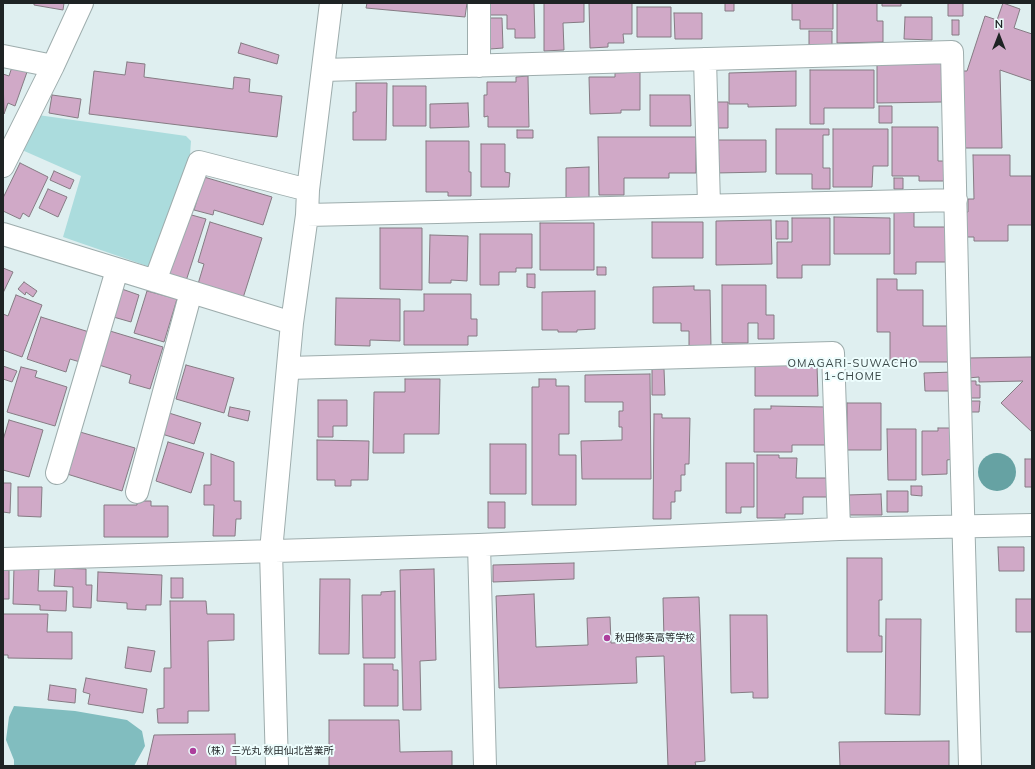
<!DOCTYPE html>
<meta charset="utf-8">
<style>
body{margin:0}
#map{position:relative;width:1035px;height:769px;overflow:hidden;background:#dfeff0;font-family:Mulish,sans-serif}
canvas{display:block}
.frame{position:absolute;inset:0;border:4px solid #1e2324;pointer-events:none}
.north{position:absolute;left:979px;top:16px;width:40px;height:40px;-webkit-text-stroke:3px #edfdfd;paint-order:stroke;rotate:0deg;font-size:11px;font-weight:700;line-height:16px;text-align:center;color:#1e2324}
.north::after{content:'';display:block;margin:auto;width:14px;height:18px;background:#1e2324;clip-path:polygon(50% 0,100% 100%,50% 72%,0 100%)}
</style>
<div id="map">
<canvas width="1035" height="769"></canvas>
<div class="frame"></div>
<div class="north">N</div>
</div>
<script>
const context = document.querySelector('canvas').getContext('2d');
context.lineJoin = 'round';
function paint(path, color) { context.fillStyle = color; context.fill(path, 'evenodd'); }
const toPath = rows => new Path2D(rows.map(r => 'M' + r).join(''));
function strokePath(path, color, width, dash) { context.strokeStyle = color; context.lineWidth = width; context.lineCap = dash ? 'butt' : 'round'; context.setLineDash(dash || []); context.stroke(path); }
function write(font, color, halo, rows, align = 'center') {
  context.font = font + ' Mulish,"Noto Sans JP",sans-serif'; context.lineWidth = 4; context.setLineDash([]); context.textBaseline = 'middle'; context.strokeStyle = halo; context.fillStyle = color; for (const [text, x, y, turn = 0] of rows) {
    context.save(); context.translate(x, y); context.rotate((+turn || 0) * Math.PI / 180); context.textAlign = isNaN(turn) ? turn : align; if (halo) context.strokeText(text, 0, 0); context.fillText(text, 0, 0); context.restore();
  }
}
paint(toPath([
 [38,115,186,136,191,141,190,155,181,185,150,267,63,237,81,176,22,150]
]), '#abdcdd');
paint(toPath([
 [14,706,75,711,127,720,142,731,145,746,134,766,14,766,14,760,6,740,9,717]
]), '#81bdbf');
paint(toPath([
 '978 472a19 19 0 1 1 38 0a19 19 0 1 1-38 0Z'
]), '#66a2a3');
const building = toPath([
 [34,3,64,3,63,10,34,5,34,3],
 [367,3,467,3,465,17,366,8,367,3],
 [489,3,534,3,535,38,515,38,515,29,507,29,507,15,490,15,489,3],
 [544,3,584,3,584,22,563,23,564,50,544,51,544,3],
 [589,3,632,3,632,34,623,34,624,43,608,43,608,47,590,48,589,3],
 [725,3,734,3,734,11,725,11,725,3],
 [792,3,833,3,833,29,800,29,800,20,792,20,792,3],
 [837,3,877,3,877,21,883,21,883,42,837,43,837,3],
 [882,3,901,3,901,6,882,6,882,3],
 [948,3,963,3,963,16,948,16,948,3],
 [1003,3,1020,9,1014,28,1032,34,1032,81,1000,70,1002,148,962,148,960,71,967,71,985,16,997,20,1003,3],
 [637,7,671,7,671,37,637,37,637,7],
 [674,13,702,13,702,39,675,39,674,13],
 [905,17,932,17,932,40,904,39,905,17],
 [489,18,502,18,503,48,490,49,489,18],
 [952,20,959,20,959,35,952,35,952,20],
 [809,31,832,31,832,45,809,45,809,31],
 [241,43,279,55,277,64,238,53,241,43],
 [127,62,145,64,144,77,233,89,234,77,250,79,249,92,282,96,277,137,89,114,94,71,125,75,127,62],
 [877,63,942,63,942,102,877,103,877,63],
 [12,67,27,72,15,106,8,103,4,114,3,74,9,76,12,67],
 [810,70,874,70,874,108,824,108,824,124,810,124,810,70],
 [796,71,796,106,748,107,748,104,729,104,729,73,796,71],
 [640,72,640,110,621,110,621,113,590,114,589,77,615,77,615,73,640,72],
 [528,76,529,127,488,127,488,116,484,117,484,95,487,95,487,82,516,82,516,77,528,76],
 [356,83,387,83,386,140,353,140,353,112,356,112,356,83],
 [393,86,426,86,426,126,393,126,393,86],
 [52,95,81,99,78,118,49,113,52,95],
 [650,95,690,95,691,126,650,126,650,95],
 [713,102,728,102,728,128,713,128,713,102],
 [468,103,469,127,430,128,430,104,468,103],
 [879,106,892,106,892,123,879,123,879,106],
 [892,127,938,127,938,161,945,161,945,181,919,181,919,176,892,176,892,127],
 [776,129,829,129,829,135,823,135,823,168,830,168,830,189,812,189,812,174,776,174,776,129],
 [833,129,888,129,888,166,873,166,872,187,833,187,833,129],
 [517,130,533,130,533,138,517,138,517,130],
 [598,137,696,137,696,173,669,173,669,178,624,178,624,195,599,195,598,137],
 [716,140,766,140,766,172,716,173,716,140],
 [426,141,469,141,469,172,471,172,471,196,448,196,448,192,426,192,426,141],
 [481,144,505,144,505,172,510,173,509,187,481,187,481,144],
 [973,155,1010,155,1010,176,1032,176,1032,225,1008,225,1008,241,974,241,974,237,962,237,962,212,968,212,968,199,974,199,973,155],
 [20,163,48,177,29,217,23,213,20,219,3,211,3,198,20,163],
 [589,167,589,198,566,198,566,168,589,167],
 [54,171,74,180,70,189,50,180,54,171],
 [204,177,272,197,263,225,214,210,213,215,194,210,204,177],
 [894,178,903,178,903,189,894,189,894,178],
 [48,189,67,197,58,217,39,208,48,189],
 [894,210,914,210,914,227,948,227,948,262,916,262,916,274,894,274,894,210],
 [188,214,206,219,186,281,169,275,188,214],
 [834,217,890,218,890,254,834,254,834,217],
 [792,218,830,218,830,265,802,265,802,278,777,278,777,242,792,242,792,218],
 [771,220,772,264,716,265,716,221,771,220],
 [776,221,788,221,788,239,776,239,776,221],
 [210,222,262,238,243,298,198,284,204,264,198,262,210,222],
 [652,222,703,222,703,258,652,258,652,222],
 [540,223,594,223,594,270,540,270,540,223],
 [380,228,422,228,422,290,380,289,380,228],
 [480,234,532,234,532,268,516,268,516,272,499,272,499,285,480,285,480,234],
 [430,235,468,236,467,281,451,280,451,283,429,283,430,235],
 [597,267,606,267,606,275,597,275,597,267],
 [3,268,13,272,3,293,3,268],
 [527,274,535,274,535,288,527,287,527,274],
 [877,279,897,279,897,290,923,290,923,326,948,326,948,362,890,362,890,332,877,332,877,279],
 [24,282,37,291,33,297,26,292,25,295,18,289,24,282],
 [722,285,766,285,766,315,774,315,774,339,758,339,758,323,748,323,748,343,722,343,722,285],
 [694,286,694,290,710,290,711,348,689,348,689,331,681,331,681,323,653,323,653,287,694,286],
 [119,288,139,295,131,322,110,316,119,288],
 [147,291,177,299,164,342,134,333,147,291],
 [595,291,595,329,577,330,577,332,558,332,558,330,542,330,542,292,595,291],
 [424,294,471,294,471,319,477,319,477,336,468,336,468,345,404,345,404,311,424,311,424,294],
 [16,295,42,305,22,357,3,350,3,314,8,316,16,295],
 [336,298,400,299,400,341,370,340,370,346,335,345,336,298],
 [41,317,89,332,80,362,70,359,66,372,27,359,41,317],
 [110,331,163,347,150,389,129,383,131,375,99,365,110,331],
 [1032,357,1032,432,1001,403,1023,381,979,382,979,377,968,378,968,358,1032,357],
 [186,365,234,378,224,413,176,399,186,365],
 [755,365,817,365,818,396,755,396,755,365],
 [3,366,17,371,12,382,3,379,3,366],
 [21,367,37,371,35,377,67,387,55,426,7,412,21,367],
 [652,369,664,369,665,395,652,395,652,369],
 [953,372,953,391,925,391,924,373,953,372],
 [650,374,651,479,582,479,581,441,622,440,622,427,619,427,619,411,623,411,623,402,585,402,585,375,650,374],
 [405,379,440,379,439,434,404,434,404,453,373,453,374,392,405,392,405,379],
 [539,379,556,379,556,386,569,386,569,434,559,434,559,455,576,455,576,505,532,505,532,387,539,387,539,379],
 [969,381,976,381,976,385,980,385,980,398,965,398,969,381],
 [318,400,347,400,347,426,333,426,333,437,318,437,318,400],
 [968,401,980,401,979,412,968,412,968,401],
 [847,403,881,403,881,450,847,450,847,403],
 [771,406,826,407,826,445,792,445,792,452,754,452,754,409,771,409,771,406],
 [230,407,250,411,248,421,228,416,230,407],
 [169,413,201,423,194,444,162,434,169,413],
 [654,414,662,414,662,418,690,418,689,464,685,464,685,475,681,475,681,491,675,491,675,502,671,502,671,519,653,519,654,414],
 [9,420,43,430,29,477,3,470,3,440,9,420],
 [938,428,954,428,954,459,947,460,947,474,922,475,922,431,938,431,938,428],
 [887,429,916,429,916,480,888,480,887,429],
 [80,432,135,448,122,491,67,474,80,432],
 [317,440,369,441,368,480,351,480,351,486,335,486,335,480,317,480,317,440],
 [168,442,204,453,191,493,156,481,168,442],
 [490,444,526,444,526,494,490,494,490,444],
 [211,454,234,462,234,501,241,501,241,519,236,519,235,536,213,536,214,505,204,505,204,485,211,485,211,454],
 [757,455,779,455,779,458,797,458,796,478,828,478,828,497,803,497,803,514,785,514,785,518,757,518,757,455],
 [1025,459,1032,459,1032,487,1025,487,1025,459],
 [726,463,754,463,754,507,741,507,741,513,726,513,726,463],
 [3,483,11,483,10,513,3,512,3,483],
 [911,486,922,486,922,496,911,495,911,486],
 [18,487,42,487,41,517,18,516,18,487],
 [887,491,908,491,908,512,887,512,887,491],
 [881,494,882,515,847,515,847,495,881,494],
 [137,501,151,501,151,506,168,506,168,537,104,537,104,505,137,505,137,501],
 [488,502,505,502,505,528,488,528,488,502],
 [998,547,1024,547,1024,571,999,571,998,547],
 [847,558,882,558,882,600,879,600,879,636,882,636,882,652,847,652,847,558],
 [574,563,574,579,493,582,493,565,574,563],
 [14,567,39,568,38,591,67,591,66,611,40,610,40,605,13,604,14,567],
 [55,568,86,569,86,585,92,585,91,608,73,607,73,587,54,586,55,568],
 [434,569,436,660,420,661,421,710,403,710,400,570,434,569],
 [3,570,9,570,9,599,3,599,3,570],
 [98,572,162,575,161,605,146,605,146,610,127,609,127,603,97,601,98,572],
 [171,578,183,578,183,598,171,598,171,578],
 [320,579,350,579,349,654,319,654,320,579],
 [395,591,395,658,363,658,362,595,381,595,381,592,395,591],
 [534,594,536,647,588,645,587,618,610,617,611,643,664,641,663,598,699,597,705,761,695,762,696,766,668,766,664,656,636,657,637,683,499,688,496,596,534,594],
 [1016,599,1032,599,1032,632,1016,632,1016,599],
 [170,601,206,601,207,614,234,614,234,640,208,641,209,711,188,711,188,723,158,723,157,709,164,708,164,668,171,668,170,601],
 [3,614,48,614,47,632,72,632,72,659,8,658,8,655,3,655,3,614],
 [730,615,767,615,768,698,753,698,753,692,731,693,730,615],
 [886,619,921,619,920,715,885,714,886,619],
 [128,647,155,651,151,672,125,668,128,647],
 [364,664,393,664,393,670,398,670,398,706,364,706,364,664],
 [86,678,147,689,143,713,88,704,90,694,83,692,86,678],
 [50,685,76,689,75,703,48,700,50,685],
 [329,720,399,720,400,752,452,751,452,766,329,766,329,720],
 [235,734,236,766,147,766,154,735,235,734],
 [949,741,949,766,840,766,839,742,949,741]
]);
paint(building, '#d0a9c7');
strokePath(building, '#857b83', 1);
const minor = toPath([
 [479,3,479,66],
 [3,56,53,66],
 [705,59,709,205],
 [323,70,952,52,959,364,970,766],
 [3,166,53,66,82,3],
 [307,215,956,200],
 [3,234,292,323],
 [155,281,199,162,308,190],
 [288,368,833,353,839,529],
 [57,473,117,270],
 [137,492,191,292],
 [479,545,485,766],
 [3,559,479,545,839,529,1032,525],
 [277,766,271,551,292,323,307,215,308,190,331,3]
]);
strokePath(minor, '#9eadad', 24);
strokePath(minor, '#fff', 22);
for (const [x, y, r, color] of [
 [607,638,4,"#ad3e9c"],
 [193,751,4,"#ad3e9c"]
]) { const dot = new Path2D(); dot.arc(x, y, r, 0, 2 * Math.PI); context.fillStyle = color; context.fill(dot); strokePath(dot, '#edfdfd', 1.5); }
write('10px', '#1e2324', '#edfdfd', [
 ["秋田修英高等学校",615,638],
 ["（株）三光丸 秋田仙北営業所",201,751]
], 'left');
context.letterSpacing = '1px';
write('11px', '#384545', '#edfdfd', [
 ["OMAGARI-SUWACHO",853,364],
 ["1-CHOME",853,377]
]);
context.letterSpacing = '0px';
</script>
